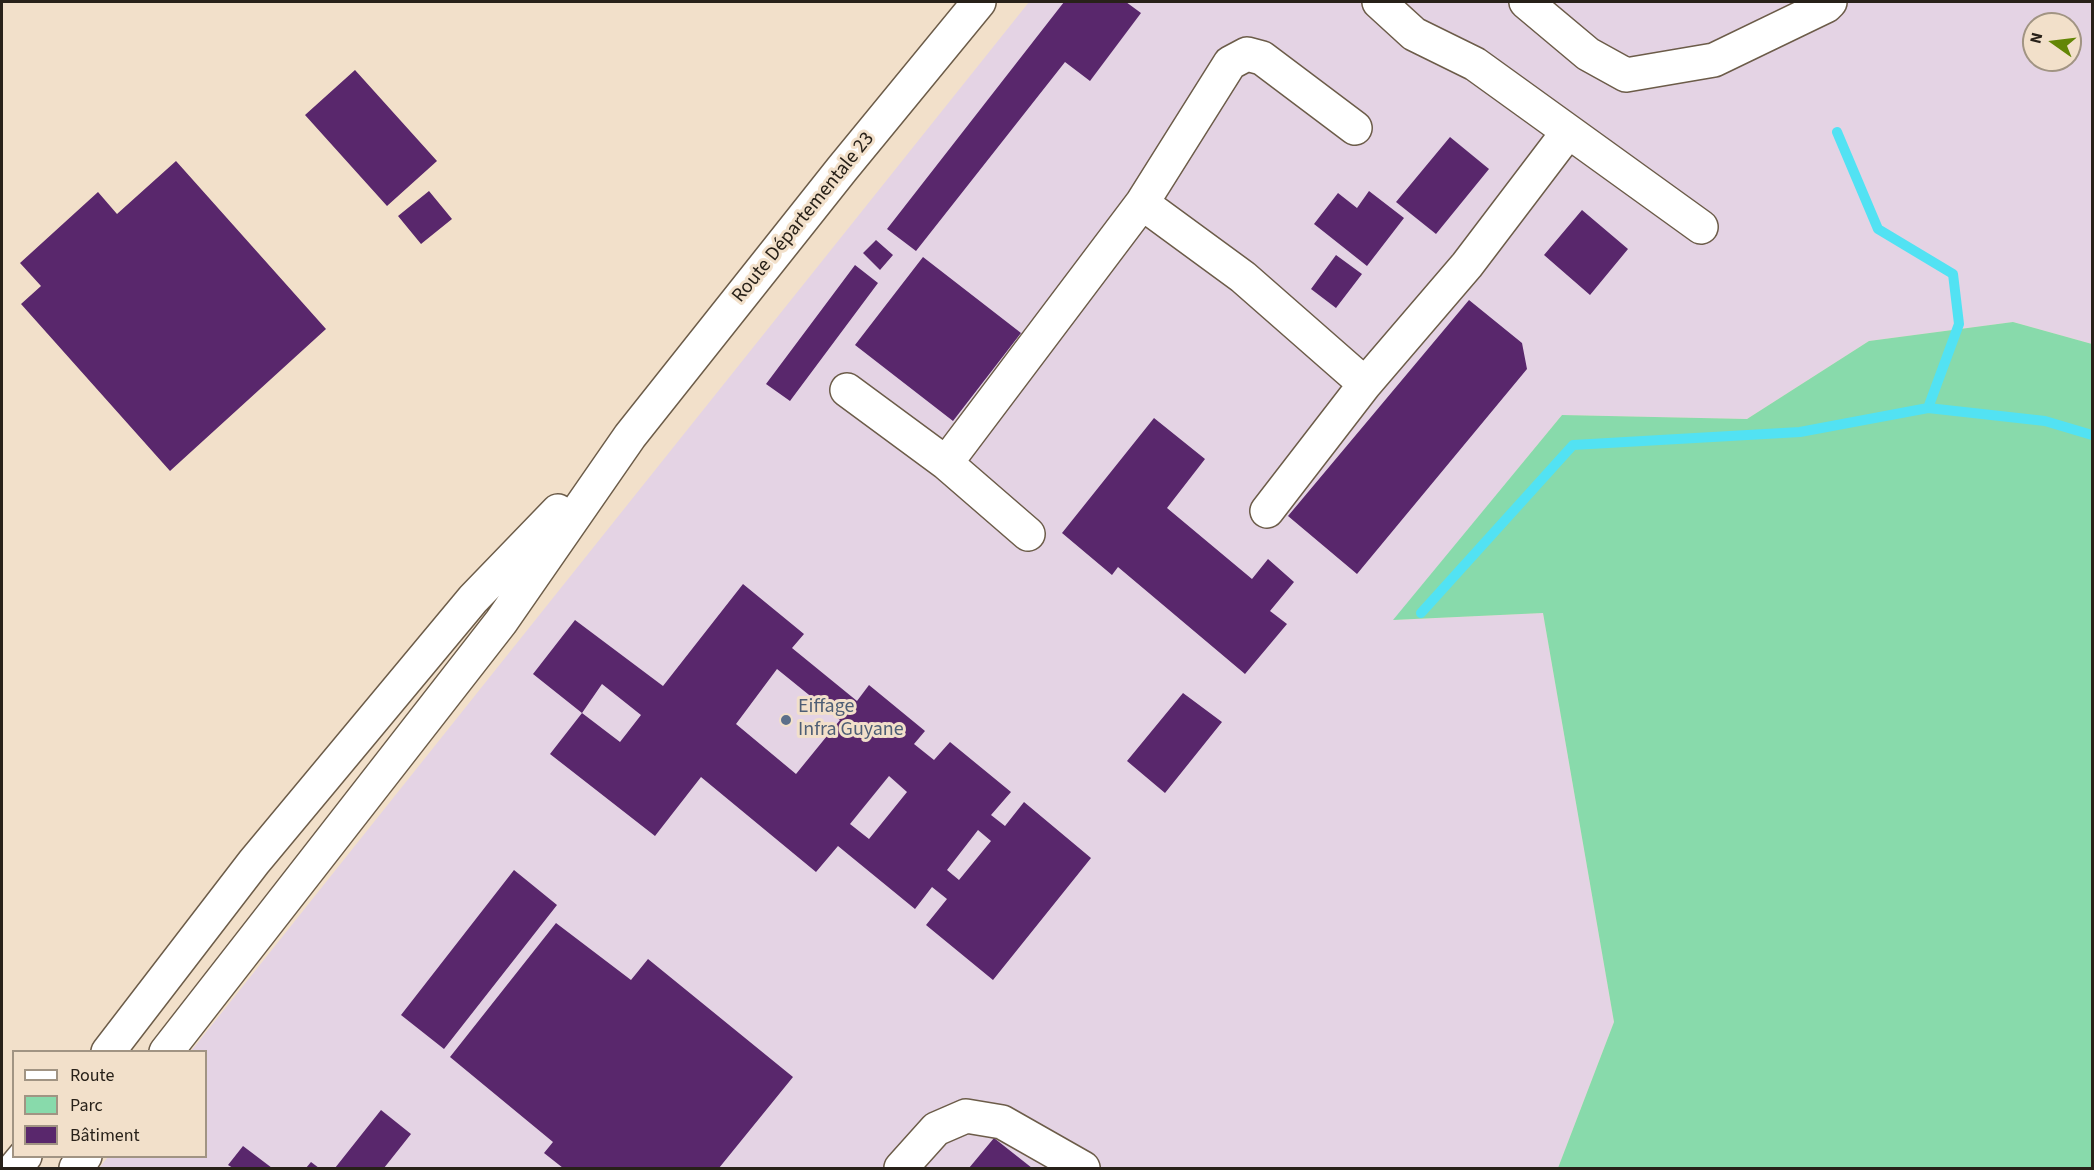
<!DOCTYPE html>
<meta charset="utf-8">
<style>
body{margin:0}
#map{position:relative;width:2094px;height:1170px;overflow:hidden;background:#f2e0ca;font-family:"Source Sans 3",sans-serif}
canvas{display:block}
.frame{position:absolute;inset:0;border:3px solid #282119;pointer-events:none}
.legend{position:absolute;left:12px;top:1050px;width:195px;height:108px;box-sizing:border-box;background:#f2e0ca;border:2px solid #a19483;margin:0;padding:8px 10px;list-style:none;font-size:18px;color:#282119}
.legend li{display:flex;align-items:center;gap:12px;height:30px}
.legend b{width:30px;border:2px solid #a19483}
.north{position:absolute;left:2022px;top:12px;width:60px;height:60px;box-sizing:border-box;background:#f2e0ca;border:2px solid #a19483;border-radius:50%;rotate:284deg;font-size:16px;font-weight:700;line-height:24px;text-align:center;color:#282119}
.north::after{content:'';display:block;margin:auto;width:21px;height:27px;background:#638605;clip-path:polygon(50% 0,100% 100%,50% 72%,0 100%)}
</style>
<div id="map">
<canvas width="2094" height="1170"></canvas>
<div class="frame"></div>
<ul class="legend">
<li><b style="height:8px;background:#fff"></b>Route</li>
<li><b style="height:16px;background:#88daab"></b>Parc</li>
<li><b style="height:16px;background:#59276c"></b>Bâtiment</li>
</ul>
<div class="north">N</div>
</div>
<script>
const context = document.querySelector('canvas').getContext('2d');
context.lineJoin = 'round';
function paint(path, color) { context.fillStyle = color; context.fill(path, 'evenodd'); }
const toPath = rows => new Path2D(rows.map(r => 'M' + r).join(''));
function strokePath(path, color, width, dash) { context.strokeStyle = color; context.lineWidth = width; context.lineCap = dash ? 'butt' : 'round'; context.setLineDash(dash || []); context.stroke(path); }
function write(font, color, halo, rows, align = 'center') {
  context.font = font + ' "Source Sans 3",sans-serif'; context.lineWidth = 6; context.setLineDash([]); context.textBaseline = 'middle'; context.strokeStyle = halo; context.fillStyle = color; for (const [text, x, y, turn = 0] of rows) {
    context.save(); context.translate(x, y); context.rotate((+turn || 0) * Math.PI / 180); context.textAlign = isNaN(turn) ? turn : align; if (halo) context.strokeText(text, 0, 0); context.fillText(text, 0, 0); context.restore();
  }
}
paint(toPath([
 [1029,2,2092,2,2092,344,2013,322,1869,341,1747,419,1562,415,1394,620,1543,613,1614,1022,1558,1168,99,1168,108,1157,206,1156,206,1052,191,1051],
 [2034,24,2070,24,2070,60,2034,60]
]), '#e4d3e4');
paint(toPath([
 [2013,322,2092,344,2092,1168,1558,1168,1614,1022,1543,613,1393,620,1562,415,1747,419,1869,341]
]), '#88daab');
strokePath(toPath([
 [1837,132,1878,229,1953,274,1959,324,1928,408],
 [1421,613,1573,445,1800,432,1928,408,2045,421,2092,435]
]), '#52e2f3', 10);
paint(toPath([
 [1064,2,1126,2,1141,13,1090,81,1065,62,916,251,887,229],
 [355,70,437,161,387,206,305,115],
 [1450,137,1489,169,1436,234,1396,202],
 [176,161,326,329,170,471,21,304,41,286,20,263,98,192,117,214],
 [429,191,452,219,421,244,398,216],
 [1369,191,1404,218,1367,266,1314,224,1338,193,1357,208],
 [1582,210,1628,249,1590,295,1544,255],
 [876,240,893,255,880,270,863,253],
 [1336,255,1362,274,1336,308,1311,289],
 [923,257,1021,333,953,421,855,345],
 [855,265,878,283,790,401,766,384],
 [1469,300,1522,343,1527,369,1357,574,1288,516],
 [1154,418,1205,459,1167,508,1252,579,1268,559,1294,582,1270,611,1287,624,1245,674,1118,567,1112,575,1062,533],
 [743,584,804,634,792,648,857,701,869,685,925,731,914,744,934,760,950,742,1011,792,991,815,1005,826,1024,802,1091,858,993,980,926,925,947,899,932,887,915,909,838,846,816,872,701,777,655,836,550,754,582,713,533,674,575,620,663,686],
 [777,669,840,720,796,774,736,724],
 [602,684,641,715,620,742,582,713],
 [889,776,907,792,869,839,850,824],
 [978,830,991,841,959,880,947,870],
 [1183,693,1222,722,1165,793,1127,761],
 [514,870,557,905,444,1049,401,1015],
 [556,923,631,980,648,959,793,1077,719,1168,563,1168,544,1153,553,1142,450,1057],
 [381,1110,411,1134,384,1168,335,1168],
 [994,1138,1032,1168,969,1168],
 [243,1146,272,1168,233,1168,228,1165],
 [311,1162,319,1168,306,1168]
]), '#59276c');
const minor = toPath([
 [1379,2,1414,34,1475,64,1701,227],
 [1526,2,1588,54,1626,75,1714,60,1826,6,1830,2],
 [1355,128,1262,58,1247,54,1230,63,1142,203,1243,277,1365,384,1467,265,1568,132],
 [847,390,946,463,1028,534],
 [946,463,1142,203],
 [1267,511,1365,384],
 [901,1168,936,1129,966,1116,1002,1122,1083,1168]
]);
const major = toPath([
 [108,1052,254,862,473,599,558,511],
 [166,1052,501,622,630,436,842,169,979,2],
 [15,1168,25,1156],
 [76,1168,85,1156]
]);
strokePath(minor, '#6c5c49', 36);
strokePath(major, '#6c5c49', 36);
strokePath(minor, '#fff', 33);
strokePath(major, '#fff', 33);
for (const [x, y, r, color] of [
 [786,720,6,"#5c6f8a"]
]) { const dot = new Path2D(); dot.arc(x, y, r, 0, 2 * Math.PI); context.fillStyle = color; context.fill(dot); strokePath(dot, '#f2e0ca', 2); }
write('20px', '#282119', '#f2e0ca', [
 ["Route Départementale 23",804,218,-51]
]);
write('20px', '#4e5e75', '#f2e0ca', [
 ["Eiffage",798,708],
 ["Infra Guyane",798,731]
], 'left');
</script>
